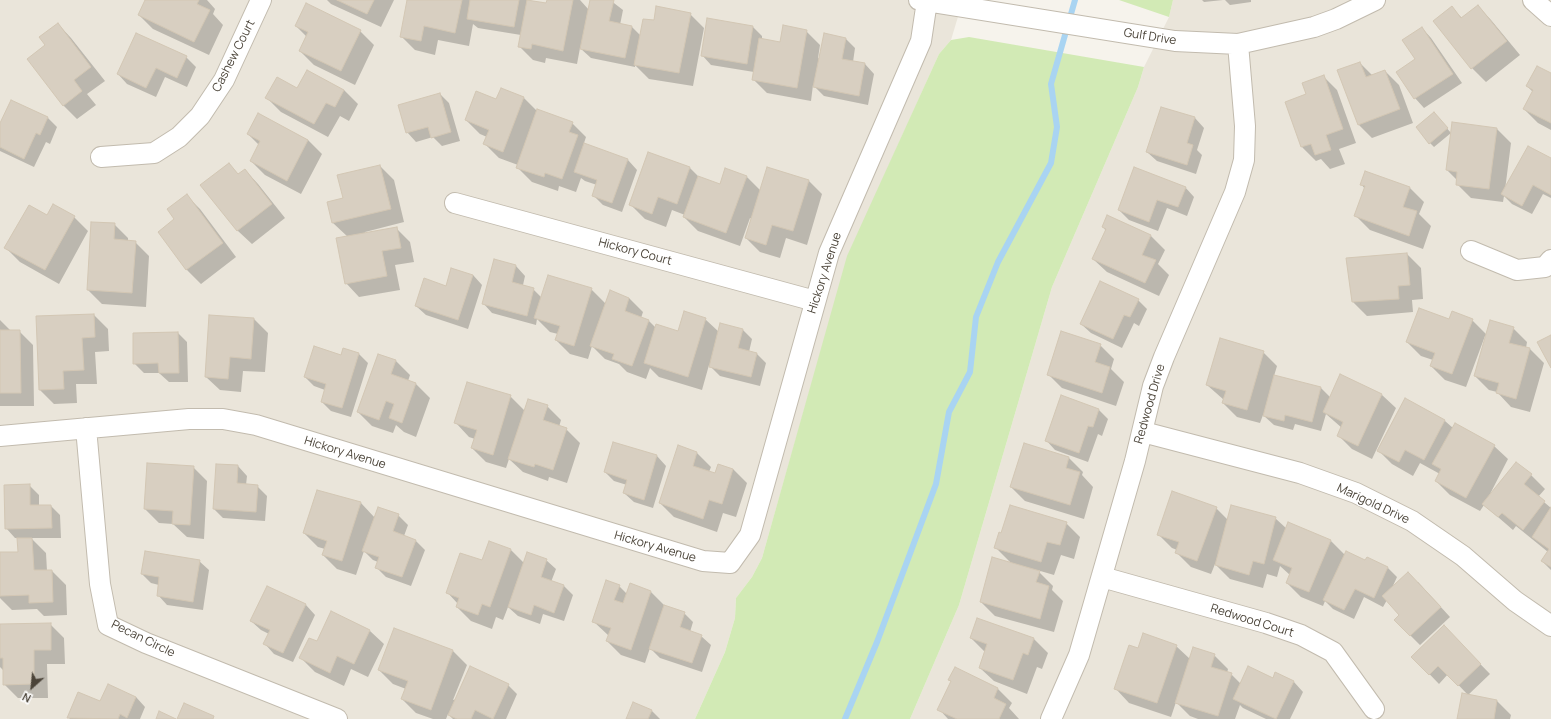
<!DOCTYPE html>
<style>
body{margin:0}
#map{position:relative;width:1551px;height:719px;overflow:hidden;background:#f6f3ec;font-family:Manrope,sans-serif}
canvas{display:block}
.north{position:absolute;left:12px;top:667px;width:40px;height:40px;-webkit-text-stroke:3px #fff;paint-order:stroke;rotate:207deg;font-size:11px;font-weight:700;line-height:16px;text-align:center;color:#4b4439}
.north::after{content:'';display:block;margin:auto;width:14px;height:18px;background:#4b4439;clip-path:polygon(50% 0,100% 100%,50% 72%,0 100%)}
</style>
<div id="map">
<canvas width="1551" height="719"></canvas>
<div class="north">N</div>
</div>
<script>
const context = document.querySelector('canvas').getContext('2d');
context.lineJoin = 'round';
function paint(path, color) { context.fillStyle = color; context.fill(path, 'evenodd'); }
const toPath = rows => new Path2D(rows.map(r => 'M' + r).join(''));
function strokePath(path, color, width, dash) { context.strokeStyle = color; context.lineWidth = width; context.lineCap = dash ? 'butt' : 'round'; context.setLineDash(dash || []); context.stroke(path); }
function write(font, color, halo, rows, align = 'center') {
  context.font = font + ' Manrope,sans-serif'; context.lineWidth = 3; context.setLineDash([]); context.textBaseline = 'middle'; context.strokeStyle = halo; context.fillStyle = color; for (const [text, x, y, turn = 0] of rows) {
    context.save(); context.translate(x, y); context.rotate((+turn || 0) * Math.PI / 180); context.textAlign = isNaN(turn) ? turn : align; if (halo) context.strokeText(text, 0, 0); context.fillText(text, 0, 0); context.restore();
  }
}
paint(toPath([
 [0,0,963,0,951,40,939,54,848,256,762,558,752,577,736,598,735,618,725,652,695,719,0,719],
 [1173,0,1551,0,1551,719,910,719,959,605,1052,287,1138,87,1144,67,1169,17]
]), '#eae5da');
paint(toPath([
 [1119,0,1173,0,1169,17],
 [969,37,1144,67,1138,87,1052,287,959,605,910,719,695,719,725,652,735,618,736,598,752,577,762,558,847,256,939,54,951,40]
]), '#d2eab5');
paint(toPath([
 [146,0,207,0,215,9,213,14,223,25,209,55,153,29,139,15],
 [327,0,394,0,381,27,331,4],
 [408,0,527,0,547,4,548,0,580,0,589,10,591,0,610,0,623,10,620,25,632,27,641,36,654,22,690,14,704,28,693,86,649,79,635,65,635,67,591,58,580,48,577,64,546,58,545,63,533,60,519,46,521,35,478,28,473,24,469,46,438,40,435,55,415,50,401,36],
 [1202,0,1223,0,1204,2],
 [1225,0,1251,0,1251,2,1230,5],
 [1478,6,1491,20,1520,55,1486,82,1472,68,1434,21,1452,8,1462,18],
 [58,24,71,38,105,81,87,94,96,105,77,119,63,105,46,45],
 [296,26,360,31,374,45,355,85,314,65,300,51,307,37],
 [753,27,762,36,762,40,781,43,806,31,820,45,818,58,820,59,846,39,855,48,853,62,865,64,874,74,868,105,824,96,813,85,811,101,767,93,753,79,754,72,711,65,702,55],
 [1422,28,1431,38,1462,83,1424,108,1415,98,1416,60],
 [186,57,196,67,187,87,165,77,156,97,127,84,118,74],
 [1360,63,1373,76,1385,71,1399,85,1413,123,1372,138,1358,124],
 [1551,74,1551,130,1538,123,1524,109,1533,92,1527,86],
 [1323,76,1337,90,1356,143,1339,149,1345,164,1330,169,1321,159,1316,161,1302,147,1286,102,1307,95],
 [298,89,344,90,358,104,349,121,340,116,328,137,281,112,267,98],
 [440,94,449,103,460,141,442,146,433,137,416,142,407,132],
 [523,97,538,112,572,123,586,137,584,143,586,145,628,160,637,170,622,212,603,205,593,195,597,185,585,181,581,178,576,192,559,186,558,191,532,182,518,168,518,165,499,158,485,144,487,137,480,134,466,120,497,100],
 [11,101,48,118,57,127,50,144,46,142,34,167,0,151,0,125],
 [1162,108,1195,118,1204,128,1197,150,1202,155,1196,174,1157,161,1147,152],
 [258,115,308,140,322,154,301,194,265,175,251,161,259,145,248,134],
 [1438,118,1451,133,1434,147,1430,143],
 [1497,129,1511,143,1505,190,1551,159,1551,198,1543,194,1532,214,1512,204,1504,196,1503,202,1471,198,1457,184,1457,180,1447,170],
 [228,164,239,175,245,170,258,184,285,218,252,244,238,231,202,186],
 [380,166,394,180,404,222,365,232,365,234,396,228,410,242,414,262,395,265,400,290,359,297,346,283,348,237,333,223,344,199],
 [690,168,700,178,720,185,746,176,761,191,808,180,822,194,807,245,786,238,780,258,760,252,746,238,752,219,750,218,740,246,698,231,684,217,685,215,672,210,666,227,645,219,631,205],
 [1361,184,1410,188,1424,202,1419,214,1431,226,1423,249,1370,230,1356,216,1365,189],
 [1185,187,1194,197,1187,216,1167,208,1158,231,1129,220,1119,210],
 [186,195,200,209,236,257,201,284,187,270,159,232,176,219],
 [53,206,74,217,88,231,59,284,20,262,6,248,48,216],
 [1108,216,1151,236,1165,250,1158,264,1169,275,1159,296,1107,272,1093,259,1106,231,1103,227],
 [114,224,128,238,128,241,135,242,149,256,146,307,102,304,88,290],
 [1407,254,1421,268,1423,299,1412,300,1413,312,1367,316,1353,302],
 [495,260,516,266,525,276,523,285,533,289,542,298,591,289,606,304,629,298,643,312,641,318,648,320,656,328,679,332,705,319,719,332,743,330,752,339,749,352,757,354,766,363,760,386,720,376,709,365,702,390,659,377,650,368,646,379,627,372,619,364,605,359,592,346,588,359,570,354,556,340,558,334,550,332,537,319,536,325,492,313,483,303],
 [473,275,482,285,468,329,426,315,416,306,446,287],
 [1138,300,1147,309,1139,326,1134,323,1122,348,1091,333,1081,324],
 [94,315,108,329,109,351,95,352,97,384,76,384,77,403,54,404,40,390],
 [254,319,268,333,265,372,243,371,241,392,220,390,206,377],
 [0,320,11,331,19,331,33,345,34,406,0,406],
 [1450,320,1472,320,1487,335,1513,328,1527,342,1526,348,1530,349,1544,363,1530,412,1511,407,1497,392,1489,390,1475,376,1487,336,1485,336,1466,387,1445,380,1431,366,1433,360,1421,356,1407,342],
 [178,333,187,342,188,382,169,382,159,373,144,373,134,363],
 [1100,345,1114,359,1111,369,1124,382,1116,406,1062,388,1048,374],
 [343,349,359,354,368,363,351,417,331,411,322,402,325,390,314,386,305,377,341,356],
 [1263,352,1277,366,1274,376,1321,388,1331,398,1382,395,1396,408,1372,459,1352,449,1338,435,1342,428,1326,414,1321,431,1295,424,1293,430,1274,425,1263,415,1260,423,1237,417,1223,403,1224,400,1207,385],
 [378,355,396,361,410,375,408,381,416,384,430,398,416,437,404,432,396,425,393,433,372,426,358,412],
 [510,396,525,411,547,406,561,420,559,427,566,429,580,443,567,483,549,477,548,481,523,472,509,459,506,468,486,462,472,448,475,439,469,437,456,423],
 [1405,399,1445,421,1453,428,1494,446,1508,459,1489,496,1531,475,1545,489,1538,497,1551,508,1551,570,1542,561,1548,552,1516,526,1513,530,1484,505,1480,511,1450,495,1436,481,1440,474,1420,463,1413,476,1392,464,1378,450],
 [1099,410,1108,419,1102,436,1098,434,1088,462,1055,450,1046,440],
 [614,443,657,456,666,466,653,508,634,502,624,493,627,485,614,481,605,472],
 [697,453,711,467,709,472,715,474,733,469,747,483,736,517,723,513,717,532,674,517,660,503],
 [1069,458,1083,472,1082,475,1093,487,1084,519,1025,501,1011,487],
 [238,466,247,476,246,485,257,486,267,496,265,521,223,518,214,509],
 [193,467,207,481,204,539,187,537,173,524,159,523,145,509],
 [29,485,39,495,39,506,51,506,60,515,61,538,31,538,46,553,47,571,52,571,66,585,67,615,44,616,37,609,12,610,0,598,0,553,19,553,18,538,15,538,6,528],
 [361,503,375,518,398,515,408,525,404,536,415,540,425,550,411,586,386,577,376,567,378,562,373,560,364,551,356,575,337,569,323,555,325,549,318,547,304,533],
 [1216,508,1228,520,1275,518,1287,529,1330,540,1345,555,1366,562,1368,559,1388,568,1397,577,1392,588,1418,582,1450,617,1420,645,1410,635,1401,615,1387,600,1383,607,1364,597,1354,619,1333,609,1325,601,1323,606,1301,597,1287,583,1290,575,1280,566,1277,577,1267,574,1263,588,1230,579,1215,564,1211,574,1191,567,1177,553,1177,550,1172,548,1158,534],
 [1066,523,1080,537,1074,559,1061,555,1054,575,1037,570,1053,586,1052,590,1063,601,1054,632,995,616,981,602,1012,564,995,547],
 [510,549,524,563,546,560,556,569,551,582,564,586,573,595,564,621,543,614,540,624,518,616,508,607,503,620,496,617,492,629,471,621,457,607,458,604,447,592,482,562],
 [199,561,209,570,203,610,167,605,158,595,159,585,151,583,142,574],
 [630,585,651,592,665,606,684,613,693,622,690,632,701,636,711,645,702,672,660,658,650,648,645,663,621,655,607,641,609,636,593,621,619,586,627,594],
 [267,587,306,605,315,615,293,662,274,654,265,644,269,634,261,630,251,621],
 [978,619,1034,639,1048,653,1042,669,1037,667,1027,694,994,681,980,668,985,652,971,638],
 [50,624,64,638,65,664,47,664,48,698,18,698,4,684,4,671,0,667,0,625],
 [1444,627,1490,674,1468,695,1448,674,1439,684,1413,657],
 [395,629,453,651,467,665,453,700,508,685,517,694,506,719,453,719,448,714,446,719,433,719,416,713,402,699,406,689,393,684,379,670],
 [370,631,384,644,368,677,351,669,344,686,315,672,301,658,317,642],
 [1176,646,1190,659,1214,655,1228,669,1227,673,1231,674,1241,684,1274,679,1276,674,1294,682,1303,692,1290,719,1266,719,1243,708,1240,705,1235,719,1198,719,1190,716,1176,702,1171,717,1129,703,1116,689,1139,649],
 [955,668,998,689,1012,703,1009,708,1019,719,948,719,939,709,952,682,950,680],
 [1462,695,1497,701,1511,715,1510,719,1458,719],
 [136,697,145,707,140,719,70,719,68,717,101,702],
 [634,704,652,711,660,719,627,719]
]), '#0003');
strokePath(toPath([
 [845,719,877,642,936,484,949,412,970,372,976,317,998,262,1051,163,1057,127,1051,84,1075,0]
]), '#a9d4f2', 6);
const building = toPath([
 [145,0,199,0,197,4,210,10,194,42,138,15,145,0],
 [337,0,374,0,367,14,337,0],
 [407,0,462,0,455,33,424,26,421,41,400,37,407,0],
 [470,0,519,0,514,27,467,19,470,0],
 [527,0,546,3,547,0,573,0,563,51,532,44,531,49,518,47,527,0],
 [590,0,614,0,609,21,632,26,625,58,580,49,590,0],
 [306,3,361,30,341,71,299,51,308,32,295,26,306,3],
 [1478,5,1507,41,1471,69,1433,21,1452,6,1461,18,1478,5],
 [656,6,691,13,679,73,634,65,643,19,654,20,656,6],
 [707,18,753,26,747,64,701,56,707,18],
 [58,23,91,67,74,80,82,91,63,106,27,59,45,45,39,37,58,23],
 [783,25,807,30,797,88,752,80,759,38,780,42,783,25],
 [1422,27,1453,74,1414,99,1396,72,1415,59,1402,40,1422,27],
 [136,33,187,56,177,78,156,68,146,88,117,74,136,33],
 [824,33,846,38,842,59,865,63,859,96,813,87,824,33],
 [1360,62,1366,77,1385,70,1400,109,1358,125,1337,70,1360,62],
 [1537,66,1551,73,1551,123,1523,109,1533,90,1526,86,1537,66],
 [307,70,344,90,335,107,326,103,314,124,265,98,277,77,297,88,307,70],
 [1324,75,1343,129,1326,135,1331,150,1315,155,1311,144,1301,147,1285,102,1306,94,1302,83,1324,75],
 [501,88,524,97,503,152,483,144,489,130,465,120,476,91,496,99,501,88],
 [440,93,451,132,431,138,428,127,406,133,398,105,440,93],
 [11,100,48,117,40,135,36,133,24,159,0,147,0,123,11,100],
 [1161,107,1195,117,1187,143,1193,145,1187,165,1146,152,1161,107],
 [537,109,573,122,569,132,578,135,562,179,545,173,544,177,516,168,537,109],
 [1434,112,1448,128,1429,144,1416,127,1434,112],
 [258,113,308,140,287,181,250,161,260,141,247,134,258,113],
 [1452,122,1497,128,1489,189,1456,185,1457,172,1446,170,1452,122],
 [584,143,628,159,612,203,592,196,597,180,574,172,584,143],
 [1528,146,1551,158,1551,195,1533,185,1522,206,1501,194,1528,146],
 [648,152,690,167,677,204,658,197,652,214,629,205,648,152],
 [229,163,238,174,245,169,272,204,237,231,200,185,229,163],
 [380,165,391,209,332,223,327,202,343,198,337,175,380,165],
 [767,167,809,180,793,231,772,225,766,245,745,238,767,167],
 [1134,167,1186,187,1178,207,1157,200,1149,222,1118,210,1134,167],
 [725,168,747,176,726,233,683,217,698,176,720,184,725,168],
 [1365,171,1410,187,1403,207,1417,211,1409,236,1354,216,1365,186,1360,185,1365,171],
 [187,194,223,243,186,270,158,232,174,219,167,209,187,194],
 [53,204,75,216,45,270,4,248,29,205,47,215,53,204],
 [1107,215,1151,235,1142,255,1156,260,1145,283,1092,259,1106,229,1102,227,1107,215],
 [91,222,115,223,114,239,136,241,132,293,87,290,91,222],
 [397,227,401,248,382,251,387,276,345,284,336,238,397,227],
 [1407,253,1410,285,1398,286,1399,299,1352,302,1346,258,1407,253],
 [494,259,516,265,512,282,534,288,527,316,482,304,494,259],
 [451,268,473,275,458,320,415,306,424,278,446,286,451,268],
 [548,275,592,288,574,346,555,340,560,326,534,318,548,275],
 [1100,281,1139,299,1130,317,1124,315,1113,339,1080,324,1100,281],
 [610,290,629,298,625,311,649,320,632,366,612,359,614,354,590,346,610,290],
 [1419,308,1449,319,1452,311,1473,319,1452,374,1430,366,1435,353,1406,342,1419,308],
 [684,311,706,318,688,377,644,363,656,324,678,331,684,311],
 [94,314,95,337,82,338,84,370,63,371,64,389,39,390,36,316,94,314],
 [209,315,254,318,251,359,230,357,228,379,205,377,209,315],
 [1490,320,1514,327,1509,343,1530,348,1516,399,1496,393,1499,383,1474,376,1490,320],
 [720,323,743,329,738,348,757,353,751,377,709,367,720,323],
 [0,330,20,330,21,393,0,393,0,330],
 [1061,331,1101,344,1095,362,1110,367,1102,393,1047,375,1061,331],
 [178,332,179,373,159,373,158,363,133,364,133,333,178,332],
 [1551,335,1551,368,1537,342,1551,335],
 [1220,338,1264,351,1247,410,1222,403,1226,391,1206,385,1220,338],
 [314,346,341,355,343,348,359,353,342,408,321,402,326,384,304,377,314,346],
 [378,354,396,360,391,374,416,383,402,423,389,418,394,404,386,401,379,420,357,412,378,354],
 [1340,374,1382,394,1358,446,1337,436,1343,422,1323,412,1340,374],
 [1274,375,1321,387,1312,422,1285,415,1284,421,1263,416,1274,375],
 [467,382,511,395,493,455,471,448,477,430,454,423,467,382],
 [1061,395,1099,409,1093,427,1088,426,1079,453,1045,441,1061,395],
 [1405,398,1445,420,1424,460,1405,450,1399,462,1377,451,1405,398],
 [528,399,548,405,543,420,567,428,553,470,535,464,534,467,508,459,528,399],
 [1455,423,1495,445,1466,498,1435,481,1441,469,1432,464,1455,423],
 [613,442,657,455,644,500,623,493,627,480,604,472,613,442],
 [1024,443,1069,457,1066,468,1080,472,1070,505,1010,487,1024,443],
 [678,445,697,452,693,466,715,473,718,464,733,469,722,504,709,500,703,519,659,503,678,445],
 [1516,462,1532,474,1524,484,1545,501,1523,530,1502,513,1498,517,1482,504,1516,462],
 [147,463,194,466,190,525,172,524,173,511,144,509,147,463],
 [216,464,238,465,237,483,258,485,256,512,213,509,216,464],
 [30,484,30,505,51,505,52,528,5,529,4,485,30,484],
 [317,490,361,502,342,561,322,555,327,541,303,533,317,490],
 [1172,491,1217,507,1197,561,1175,553,1179,542,1157,535,1172,491],
 [1010,505,1067,522,1060,545,1047,542,1041,562,994,548,999,532,1001,533,1010,505],
 [1231,505,1276,517,1264,564,1253,561,1249,575,1215,565,1231,505],
 [378,507,399,514,393,531,416,540,402,577,375,568,379,557,362,551,378,507],
 [1551,507,1551,567,1541,561,1549,549,1532,537,1551,507],
 [1288,522,1331,540,1309,592,1286,583,1292,568,1273,560,1288,522],
 [17,538,32,538,34,570,52,570,53,602,29,603,29,595,0,596,0,552,18,552,17,538],
 [489,541,511,549,490,607,482,604,478,615,456,607,459,598,446,593,460,553,482,560,489,541],
 [145,551,200,560,193,602,157,596,159,577,141,574,145,551],
 [1346,551,1365,560,1367,557,1388,567,1374,598,1355,589,1344,610,1323,600,1346,551],
 [527,552,547,559,541,577,564,585,554,613,534,605,531,615,508,607,527,552],
 [992,557,1040,571,1036,582,1049,586,1040,619,980,602,992,557],
 [1408,572,1441,607,1410,636,1394,620,1399,615,1382,596,1408,572],
 [606,580,620,585,614,600,623,603,630,583,651,591,631,650,606,641,611,628,592,622,606,580],
 [267,586,306,604,283,653,263,644,270,630,250,621,267,586],
 [664,605,685,612,680,627,702,635,692,663,649,649,664,605],
 [331,611,370,630,354,664,337,656,330,673,299,658,309,638,317,641,331,611],
 [977,618,1034,638,1028,655,1023,653,1013,680,979,668,987,644,970,638,977,618],
 [51,623,51,650,34,650,34,684,3,685,3,658,0,658,0,624,51,623],
 [1444,625,1481,664,1458,686,1438,666,1429,675,1411,657,1444,625],
 [394,628,453,650,431,710,401,699,408,681,378,670,394,628],
 [1143,633,1177,645,1157,703,1114,689,1129,645,1138,648,1143,633],
 [1193,647,1215,654,1211,667,1232,673,1218,716,1175,703,1193,647],
 [470,666,509,684,493,719,475,710,471,719,457,719,448,715,470,666],
 [1248,666,1273,678,1275,672,1294,681,1276,719,1233,699,1248,666],
 [955,667,998,688,994,698,1006,704,999,719,957,719,937,710,951,681,948,680,955,667],
 [108,684,136,697,127,718,120,714,118,719,67,718,78,692,100,701,108,684],
 [1462,693,1497,700,1494,719,1457,719,1462,693],
 [633,702,652,710,648,719,626,719,633,702],
 [184,703,214,716,213,719,177,719,184,703],
 [159,711,176,719,156,719,159,711]
]);
paint(building, '#d8cfc1');
strokePath(building, '#d3c7b4', 1);
const street = toPath([
 [919,0,1175,41,1238,44,1314,27,1336,19,1375,0],
 [1533,0,1551,16],
 [101,157,154,153,179,137,200,116,224,80,261,0],
 [455,203,815,301],
 [1471,251,1517,270,1545,267,1551,260],
 [86,428,100,584,108,625,146,643,337,719],
 [1143,432,1300,473,1356,493,1412,521,1463,556,1515,601,1551,626],
 [0,436,189,419,223,419,256,425,703,561,730,563,750,535,829,253,921,41,927,1],
 [1102,577,1266,623,1301,635,1333,652,1374,709],
 [1051,719,1079,655,1135,461,1153,386,1164,357,1235,192,1244,160,1245,126,1238,44]
]);
strokePath(street, '#c2bbae', 22);
strokePath(street, '#fff', 20);
write('12px', '#4b4439', '#fff', [
 ["Gulf Drive",1150,37,9],
 ["Cashew Court",234,56,-63],
 ["Hickory Court",635,252,15],
 ["Hickory Avenue",825,273,-72],
 ["Redwood Drive",1150,404,-74],
 ["Hickory Avenue",345,453,17],
 ["Marigold Drive",1373,504,25],
 ["Hickory Avenue",655,547,16],
 ["Redwood Court",1252,621,17],
 ["Pecan Circle",143,639,26]
]);
</script>
